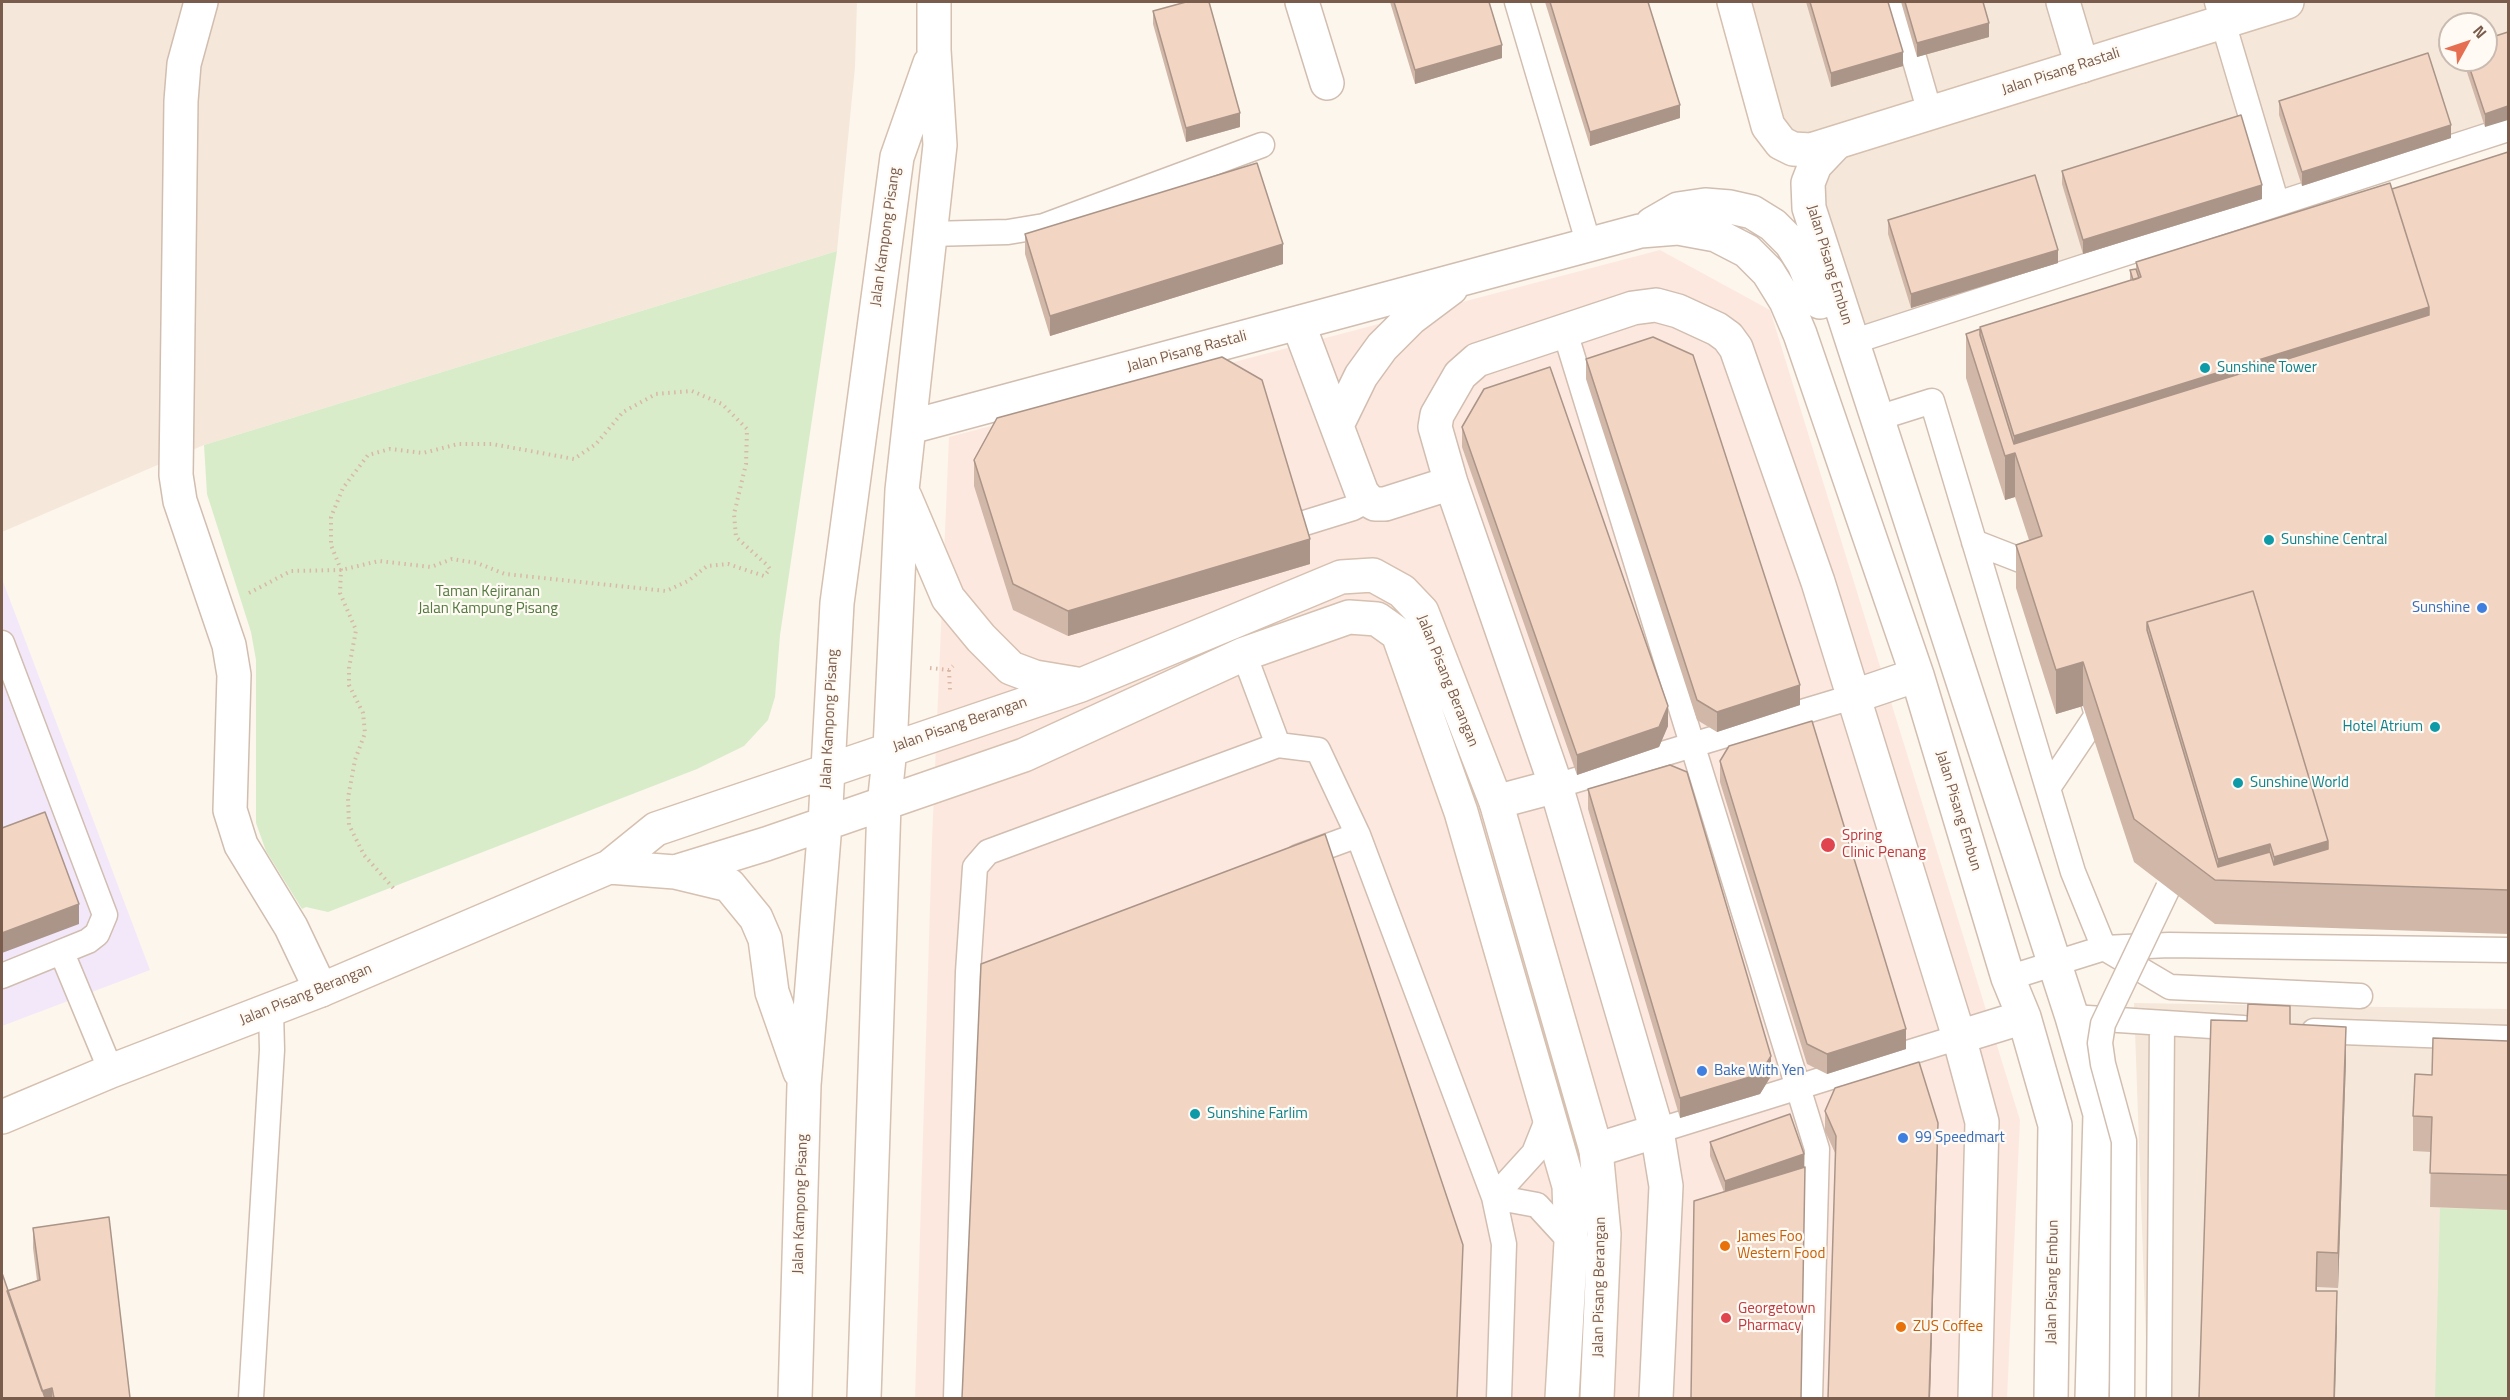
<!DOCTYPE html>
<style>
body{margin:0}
#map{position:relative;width:2510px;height:1400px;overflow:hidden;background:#fdf6ec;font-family:"Titillium Web",sans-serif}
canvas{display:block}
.frame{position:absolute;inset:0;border:3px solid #7a5c4d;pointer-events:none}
.north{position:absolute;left:2438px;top:12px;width:60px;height:60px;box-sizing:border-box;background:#fffaf3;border:2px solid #cabbb1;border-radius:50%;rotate:50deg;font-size:16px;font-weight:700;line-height:24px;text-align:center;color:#7a5c4d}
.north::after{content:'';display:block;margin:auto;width:21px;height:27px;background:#e76f51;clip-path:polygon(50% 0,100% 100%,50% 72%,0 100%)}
</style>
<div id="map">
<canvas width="2510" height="1400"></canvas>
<div class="frame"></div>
<div class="north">N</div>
</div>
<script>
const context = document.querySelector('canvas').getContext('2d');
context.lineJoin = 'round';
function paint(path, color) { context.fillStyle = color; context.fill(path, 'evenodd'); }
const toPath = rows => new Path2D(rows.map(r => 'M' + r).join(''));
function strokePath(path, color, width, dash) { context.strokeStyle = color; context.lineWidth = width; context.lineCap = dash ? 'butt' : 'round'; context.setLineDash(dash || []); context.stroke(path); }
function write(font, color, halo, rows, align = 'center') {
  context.font = font + ' "Titillium Web",sans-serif'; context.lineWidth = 4.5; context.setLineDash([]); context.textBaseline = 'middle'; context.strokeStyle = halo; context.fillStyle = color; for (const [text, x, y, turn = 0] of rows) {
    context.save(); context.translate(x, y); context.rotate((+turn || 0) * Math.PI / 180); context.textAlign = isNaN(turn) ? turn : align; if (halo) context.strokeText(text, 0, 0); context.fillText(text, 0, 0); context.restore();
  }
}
paint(toPath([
 [2,2,857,2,855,67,837,251,204,445,2,532],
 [1734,2,2508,2,2508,129,1852,342,1793,149],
 [2450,24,2486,24,2486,60,2450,60],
 [2134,1003,2508,1009,2508,1398,2148,1398]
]), '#f5e8da');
paint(toPath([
 [1660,250,1770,310,2020,1120,2007,1398,915,1398,932,840,949,437]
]), '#fde8e0');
paint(toPath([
 [2,579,150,970,2,1026]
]), '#f3e8fa');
paint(toPath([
 [837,251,780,635,775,697,768,720,744,746,697,769,328,912,306,907,302,909,266,851,256,823,256,660,251,632,207,494,204,445],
 [2440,1208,2508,1210,2508,1398,2435,1398]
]), '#d8ecc9');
const lane = toPath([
 [1517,2,1589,245],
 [1898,2,1930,113],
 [2217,2,2277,204],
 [929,234,1008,232,1044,226,1262,145],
 [1565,332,1817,1149,1810,1398],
 [1852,342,2508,129],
 [1878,418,1932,401,2073,872,2104,948,2170,987,2360,996],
 [1298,525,1353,508,1368,500],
 [1974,542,2046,570],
 [2,643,105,915,97,934,88,941,2,976],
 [1244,654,1278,745],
 [1556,786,1852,697],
 [2048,788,2097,715,2092,698],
 [1298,857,1358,835],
 [62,953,111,1071],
 [2008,978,2104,948,2169,945,2508,950],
 [2072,1017,2243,1028],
 [2314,1031,2508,1038],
 [1657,1131,1959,1037],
 [1494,1197,1534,1153,1548,1118],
 [1494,1197,1537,1205,1571,1242],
 [251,1398,272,1050,271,1010],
 [956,1398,968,972,975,867,988,852,1278,745,1318,750,1358,835,1494,1197,1504,1244,1499,1398],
 [2159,1398,2162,1024]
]);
const street = toPath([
 [201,2,184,64,181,101,176,475,180,501,229,645,234,675,230,810,241,845,291,927,321,990],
 [1302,2,1327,83],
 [2063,2,2082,66],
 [1835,144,1815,165,1808,183,1809,208,2072,1017,2100,1114,2092,1398],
 [1652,224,1678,209,1705,205,1730,207,1752,212,1773,225,1791,243,1804,264,1820,302],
 [1298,323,1362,493,1368,500,1375,504,1385,504,1451,483],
 [1337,425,1361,376,1382,347,1411,318,1451,288],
 [910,427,1640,231,1678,228,1716,235,1747,251,1768,272,1786,301,1800,334,1917,675,2008,978,2024,1017,2055,1125,2051,1398],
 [1852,697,1917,675],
 [1496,802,1556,786],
 [1959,1037,2024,1017],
 [1596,1150,1657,1131],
 [1656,1398,1666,1186,1657,1131,1556,786,1451,483,1435,427,1437,415,1460,375,1477,360,1633,308,1656,305,1678,311,1717,329,1728,337,1736,348,1818,582,1959,1037,1982,1122,1975,1398]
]);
const secondary = toPath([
 [1734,2,1768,126,1781,143,1793,149,1811,150,2287,2],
 [905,497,948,598,981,638,1011,668,1035,677,1077,684],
 [609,867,675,872,766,844,1024,755,1244,654,1349,617,1377,619,1398,634,1461,812,1569,1186,1571,1242,1562,1398],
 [675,872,729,885,756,918,765,939,772,992,800,1072],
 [2,1117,111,1071,321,990,609,867,656,829,1081,685,1341,577,1373,575,1402,591,1422,612,1496,802,1596,1150,1604,1234,1597,1398],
 [795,1398,804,1085,825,824,837,603,897,157,930,63],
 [864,1398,884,805,890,749,902,490,940,145,934,50,934,2]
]);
strokePath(lane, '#d1beb0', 27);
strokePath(street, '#d1beb0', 36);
strokePath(secondary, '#d6c0b0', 36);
strokePath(toPath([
 [249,593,291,571,341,570,379,561,431,567,452,559,477,563,505,574,666,591,688,581,707,566,728,564,764,576,770,569,767,565,736,537,734,514,746,464,747,429,722,404,692,391,656,394,623,412,596,444,574,459,492,444,458,444,423,453,390,449,368,455,343,488,331,517,331,545,341,570,340,593,356,630,349,668,349,685,363,713,365,733,355,760,348,798,349,825,364,855,395,890],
 [930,668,949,670,953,666],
 [949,670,950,691]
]), '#d9b8a5', 4, [1.5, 4.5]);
strokePath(lane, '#fff', 24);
strokePath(street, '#fff', 33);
strokePath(secondary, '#fff', 33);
const laneBridge = toPath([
 [2122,1398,2124,1141,2103,1064,2100,1043,2103,1024,2168,888]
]);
strokePath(laneBridge, '#d1beb0', 27, []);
strokePath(laneBridge, '#fff', 24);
paint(toPath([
 [1390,2,1489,2,1502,58,1415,84],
 [1545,2,1648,2,1680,118,1590,146],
 [1806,2,1888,2,1903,66,1831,87],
 [1901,2,1983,2,1989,37,1917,57],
 [1153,11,1240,127,1186,142,1153,24],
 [2463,60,2486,60,2485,127],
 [2279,101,2451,138,2302,186,2279,115],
 [2508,152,2508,934,2215,924,2134,862,2083,706,2056,714,2016,588,2016,545,2029,540,2015,497,2005,500,1966,378,1966,334,1980,329,1980,327,2130,281,2130,270,2136,270,2136,262,2392,189],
 [2062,171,2262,199,2083,254,2062,184],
 [1888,220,2058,263,1911,308,1888,234],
 [1025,234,1283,264,1050,336,1025,254],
 [1586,359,1800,705,1717,732,1697,720,1586,379],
 [1462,427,1668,726,1659,747,1577,775,1462,447],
 [974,460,1310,564,1068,636,1013,610,974,486],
 [1720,761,1906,1049,1827,1074,1807,1064,1720,782],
 [1588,789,1771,1076,1760,1094,1680,1118,1588,809],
 [2290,1024,2346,1061,2338,1288,2317,1287,2317,1291,2337,1326,2199,1398],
 [2508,1041,2508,1210,2430,1207,2431,1152,2413,1151,2413,1116,2432,1075],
 [1825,1111,1938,1143,1930,1398,1828,1398,1836,1155,1825,1131],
 [1710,1142,1804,1167,1724,1192,1710,1156],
 [33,1228,130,1398,2,1398,7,1291,37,1280,33,1248]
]), '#d1b7a8');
paint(toPath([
 [1989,23,1989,37,1917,57,1917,43],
 [1502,45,1502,58,1415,84,1415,70],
 [1903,52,1903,66,1831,87,1831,73],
 [1680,105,1680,118,1590,146,1590,132],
 [2508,106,2508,120,2485,127,2485,114],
 [1240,113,1240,127,1186,142,1186,128],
 [2451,125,2451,138,2302,186,2302,172],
 [2262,185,2262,199,2083,254,2083,240],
 [1283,244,1283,264,1050,336,1050,316],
 [2058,250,2058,263,1911,308,1911,294],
 [2429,307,2429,358,2015,453,2015,497,2005,500,2005,456,2014,453,2014,436],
 [1310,539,1310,564,1068,636,1068,611],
 [2083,662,2083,706,2056,714,2056,670],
 [1800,685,1800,705,1717,732,1717,712],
 [1668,706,1668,726,1659,747,1577,775,1577,755],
 [2328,841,2328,884,2274,882,2274,857],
 [2270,844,2270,882,2218,880,2218,859],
 [79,904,79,924,2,953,2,933],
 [2346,1027,2346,1061,2338,1288,2338,1253],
 [1906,1029,1906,1049,1827,1074,1827,1054],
 [1771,1056,1771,1076,1760,1094,1680,1118,1680,1098],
 [1938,1123,1930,1398,1929,1398],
 [1804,1154,1804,1167,1725,1195,1725,1181],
 [2317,1252,2317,1287,2316,1326,2316,1291],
 [2337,1291,2337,1326,2335,1398,2334,1398],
 [52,1388,52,1398,40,1398,40,1392]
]), '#aa9588');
const building = toPath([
 [1186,2,1209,2,1240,113,1186,128,1153,11,1186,2],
 [1394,2,1489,2,1502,45,1415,70,1394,2],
 [1550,2,1648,2,1680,105,1590,132,1550,2],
 [1810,2,1888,2,1903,52,1831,73,1810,2],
 [1905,2,1983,2,1989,23,1917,43,1905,2],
 [2508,32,2508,106,2485,114,2467,60,2486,60,2486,39,2508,32],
 [2428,53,2451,125,2302,172,2279,101,2428,53],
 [2241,115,2262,185,2083,240,2062,171,2241,115],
 [2508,152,2508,890,2215,880,2134,819,2083,662,2056,670,2016,545,2042,536,2015,453,2005,456,1966,334,1980,329,1980,335,2014,444,2429,315,2429,307,2392,189,2508,152],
 [2253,591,2328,841,2328,849,2274,865,2270,852,2218,867,2147,630,2147,622,2253,591],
 [1257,163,1283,244,1050,316,1025,234,1257,163],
 [2035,175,2058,250,1911,294,1888,220,2035,175],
 [2390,183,2429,307,2014,436,1980,327,2141,277,2136,262,2390,183],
 [2136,269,2139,278,2133,280,2130,270,2136,269],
 [1653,337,1693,355,1800,685,1717,712,1697,700,1586,359,1653,337],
 [1222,357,1262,380,1310,539,1068,611,1013,584,974,460,997,418,1222,357],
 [1550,367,1668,706,1659,727,1577,755,1462,427,1484,389,1550,367],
 [2253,591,2328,841,2274,857,2270,844,2218,859,2147,622,2253,591],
 [1812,721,1906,1029,1827,1054,1807,1044,1720,761,1729,746,1812,721],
 [1670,765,1687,772,1771,1056,1760,1074,1680,1098,1588,789,1670,765],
 [45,812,79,904,2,933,2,828,45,812],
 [1325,834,1463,1245,1457,1398,962,1398,981,964,1325,834],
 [2248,1004,2290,1006,2290,1024,2346,1027,2338,1253,2317,1252,2316,1291,2337,1291,2334,1398,2199,1398,2211,1020,2247,1021,2248,1004],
 [2433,1038,2508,1041,2508,1175,2430,1173,2432,1117,2413,1116,2415,1074,2432,1075,2433,1038],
 [1919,1062,1938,1123,1929,1398,1828,1398,1836,1136,1825,1111,1835,1088,1919,1062],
 [1790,1114,1804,1154,1725,1181,1710,1142,1790,1114],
 [1805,1167,1801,1398,1691,1398,1694,1201,1805,1167],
 [109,1217,130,1398,54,1398,52,1388,42,1391,7,1291,40,1280,33,1228,109,1217],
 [2,1273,45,1398,2,1398,2,1273]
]);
paint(building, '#f3d5c3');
strokePath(building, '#aa9588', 1.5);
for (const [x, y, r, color] of [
 [2205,368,6,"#0f9aa8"],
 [2269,540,6,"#0f9aa8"],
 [2482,608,6,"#3f7fe0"],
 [2435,727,6,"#0f9aa8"],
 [2238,783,6,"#0f9aa8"],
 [1828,845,8,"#e0444e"],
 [1702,1071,6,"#3f7fe0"],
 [1195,1114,6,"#0f9aa8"],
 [1903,1138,6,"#3f7fe0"],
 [1725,1246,6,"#e8710a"],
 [1726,1318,6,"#e0444e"],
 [1901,1327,6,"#e8710a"]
]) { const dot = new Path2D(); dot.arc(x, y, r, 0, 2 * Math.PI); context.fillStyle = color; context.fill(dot); strokePath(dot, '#fffaf3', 2); }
write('15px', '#7a5c4d', '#fffaf3', [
 ["Jalan Pisang Rastali",2061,72,-18],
 ["Jalan Kampong Pisang",886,237,-82],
 ["Jalan Pisang Embun",1829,265,73],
 ["Jalan Pisang Rastali",1187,352,-15],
 ["Jalan Pisang Berangan",1447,681,68],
 ["Jalan Kampong Pisang",830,719,-87],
 ["Jalan Pisang Berangan",960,725,-19],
 ["Jalan Pisang Embun",1958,811,73],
 ["Jalan Pisang Berangan",306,995,-22],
 ["Jalan Kampong Pisang",801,1204,-88],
 ["Jalan Pisang Embun",2053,1282,-89],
 ["Jalan Pisang Berangan",1600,1287,-89]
]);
write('15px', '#0d838f', '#fffaf3', [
 ["Sunshine Tower",2217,368],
 ["Sunshine Central",2281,540],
 ["Hotel Atrium",2423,727,"right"],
 ["Sunshine World",2250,783],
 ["Sunshine Farlim",1207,1114]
], 'left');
write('15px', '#537a41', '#fffaf3', [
 ["Taman Kejiranan",488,592],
 ["Jalan Kampung Pisang",488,609]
]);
write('15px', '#366cbe', '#fffaf3', [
 ["Sunshine",2470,608,"right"],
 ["Bake With Yen",1714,1071],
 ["99 Speedmart",1915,1138]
], 'left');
write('15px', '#be3a42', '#fffaf3', [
 ["Spring",1842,836],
 ["Clinic Penang",1842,853],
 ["Georgetown",1738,1309],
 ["Pharmacy",1738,1326]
], 'left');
write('15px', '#c56008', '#fffaf3', [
 ["James Foo",1737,1237],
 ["Western Food",1737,1254],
 ["ZUS Coffee",1913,1327]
], 'left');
</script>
